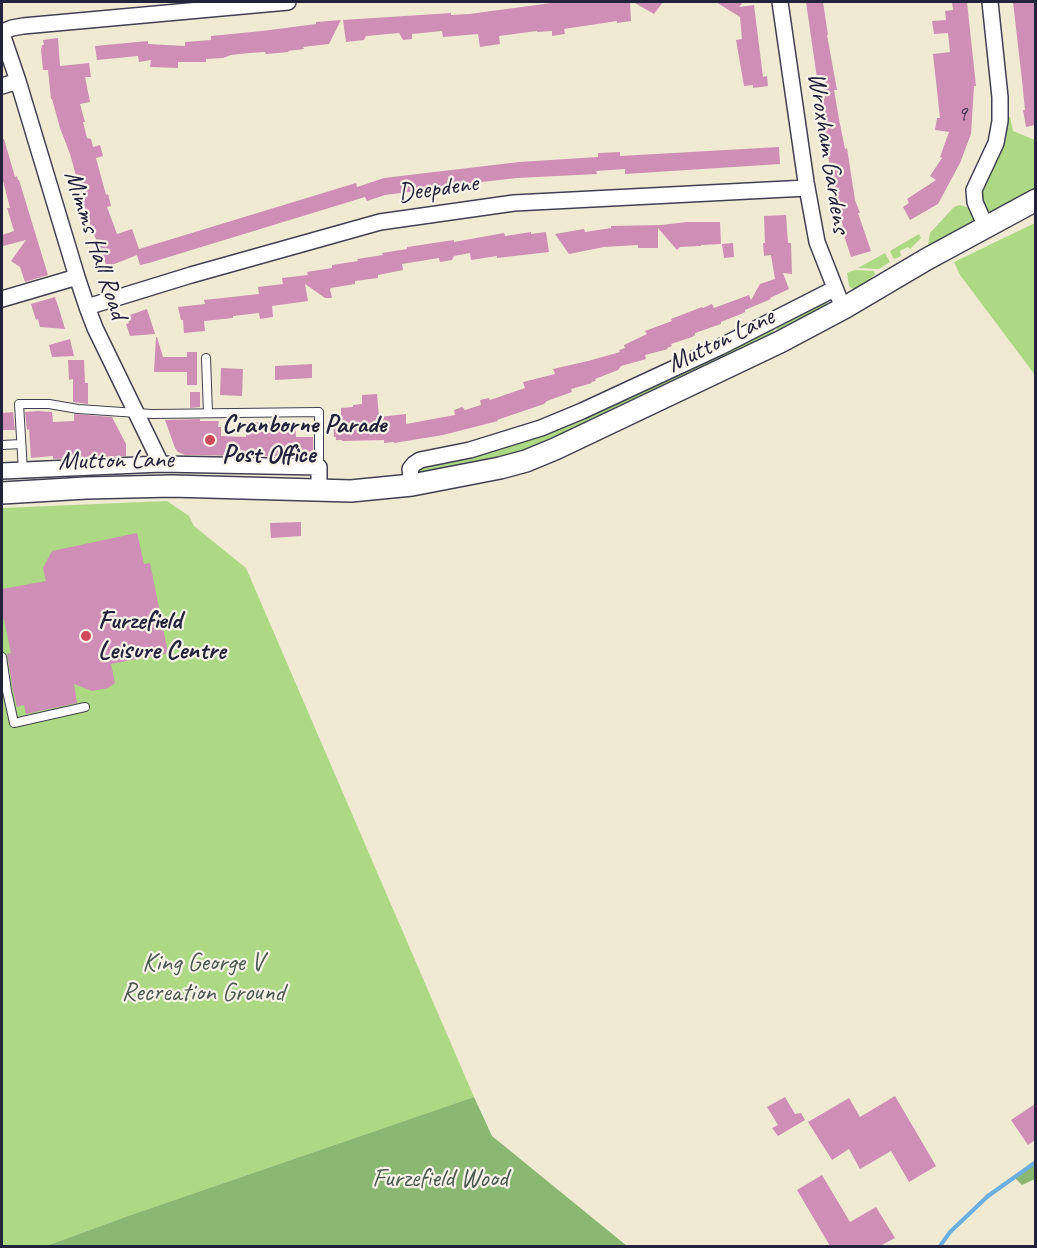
<!DOCTYPE html>
<style>
body{margin:0}
#map{position:relative;width:1037px;height:1248px;overflow:hidden;background:#f0ead3;font-family:Caveat,sans-serif}
canvas{display:block}
.frame{position:absolute;inset:0;border:3px solid #22223b;pointer-events:none}
</style>
<div id="map">
<canvas width="1037" height="1248"></canvas>
<div class="frame"></div>
</div>
<script>
const context = document.querySelector('canvas').getContext('2d');
context.lineJoin = 'round';
function paint(path, color) { context.fillStyle = color; context.fill(path, 'evenodd'); }
const toPath = rows => new Path2D(rows.map(r => 'M' + r).join(''));
function strokePath(path, color, width, dash) { context.strokeStyle = color; context.lineWidth = width; context.lineCap = dash ? 'butt' : 'round'; context.setLineDash(dash || []); context.stroke(path); }
function write(font, color, halo, rows, align = 'center') {
  context.font = font + ' Caveat,sans-serif'; context.lineWidth = 4.5; context.setLineDash([]); context.textBaseline = 'middle'; context.strokeStyle = halo; context.fillStyle = color; for (const [text, x, y, turn = 0] of rows) {
    context.save(); context.translate(x, y); context.rotate((+turn || 0) * Math.PI / 180); context.textAlign = isNaN(turn) ? turn : align; if (halo) context.strokeText(text, 0, 0); context.fillText(text, 0, 0); context.restore();
  }
}
paint(toPath([
 [1010,117,1013,131,1035,140,1035,193,995,213,986,210,983,204,981,194,1005,119],
 [961,205,971,209,974,220,972,225,931,248,928,245,930,233,953,208,956,206],
 [1035,223,1035,375,960,275,954,262],
 [919,234,921,238,910,249,908,247,900,251,901,256,894,259,890,251],
 [885,253,890,262,879,269,858,268],
 [855,270,874,271,875,274,865,284,857,290,854,290,849,286,847,273],
 [823,302,826,302,829,306,780,335,775,326],
 [772,327,776,337,519,455,419,474,418,472,420,466,467,456],
 [167,501,189,516,194,526,246,568,474,1097,128,1216,46,1246,2,1246,2,508]
]), '#add884');
paint(toPath([
 [474,1097,492,1136,627,1246,46,1246,128,1216],
 [1035,1164,1035,1179,1022,1185,1015,1178]
]), '#8ab872');
strokePath(toPath([
 [940,1246,950,1232,988,1196,1036,1162]
]), '#6baee0', 4);
paint(toPath([
 [559,2,630,2,631,21,617,23,617,21,564,29,565,34,552,36,552,31,537,32,537,31,499,36,500,44,480,47,478,34,443,37,442,31,412,34,412,39,403,40,399,33,366,36,364,40,346,42,343,20,451,13,451,15,469,14],
 [633,2,663,2,654,14],
 [716,2,743,2,739,7,754,5,763,77,767,76,768,86,753,88,753,85,744,86,736,40,742,39,740,17],
 [806,2,823,2,828,35,827,35,837,90,834,90,839,119,845,149,847,148,855,200,860,213,858,213,871,251,851,257,841,226,843,225,835,203],
 [952,2,967,2,976,86,974,86,971,134,960,163,938,204,910,220,903,207,909,203,907,199,936,180,930,176,942,158,940,157,949,132,935,130,937,118,940,118,933,54,950,52,948,33,934,34,932,21,946,20,945,11,953,10],
 [1013,2,1035,2,1035,125,1026,127,1023,110,1025,110,1022,80],
 [341,20,329,44,303,47,304,49,288,51,289,52,266,54,265,52,249,53,231,55,223,58,206,59,206,62,178,62,178,68,150,67,151,60,139,62,138,56,97,60,95,46,148,41,148,44,185,46,185,42,211,40,211,36,262,31,316,24,316,22],
 [58,38,60,66,89,63,91,77,85,77,90,102,80,104,85,122,83,122,87,138,91,139,93,147,100,145,103,156,96,158,106,195,108,194,111,206,107,207,117,234,132,229,139,249,356,183,357,187,384,178,519,162,598,157,598,153,620,152,620,156,779,147,780,164,625,174,625,169,596,171,597,174,517,178,464,184,464,185,385,195,367,201,365,197,149,263,140,265,137,255,107,267,88,219,70,154,60,128,52,99,51,99,48,70,43,70,41,50,42,45,44,45,43,40],
 [2,139,4,139,15,177,17,176,18,180,19,180,48,275,25,282,20,267,11,261,26,240,3,246,2,240,2,235,14,231,7,208,10,208,2,177],
 [786,215,788,243,791,243,792,274,783,273,789,289,770,298,771,299,745,310,745,312,741,314,721,322,721,324,695,333,695,335,692,337,671,344,672,346,667,348,668,349,645,355,646,359,621,366,618,370,595,379,596,381,591,382,592,383,571,389,572,392,547,401,544,404,497,420,498,421,443,435,394,443,394,442,384,443,384,440,342,441,342,440,336,440,336,437,334,437,333,421,341,421,341,408,353,407,353,405,362,404,362,395,377,394,379,417,406,414,406,424,455,415,454,410,462,407,465,410,481,405,480,400,489,398,490,400,525,388,523,382,555,374,553,369,588,361,620,352,619,350,625,348,624,345,647,334,645,331,672,321,671,319,702,307,703,308,712,304,714,308,749,295,751,300,760,284,775,279,771,255,764,256,763,243,765,243,764,216],
 [687,222,720,222,721,244,701,245,701,246,680,247,677,250,658,228,658,248,638,248,638,245,604,247,569,254,555,234,584,229,585,232,611,228,611,226,661,225],
 [531,232,531,234,546,232,549,252,497,258,497,256,471,260,470,253,454,256,452,260,440,262,439,258,402,264,403,270,378,275,378,278,355,281,355,284,331,288,330,289,332,298,325,298,305,284,308,301,272,306,273,317,260,319,259,313,233,316,233,318,204,321,205,331,184,333,183,320,181,320,178,307,205,304,204,300,259,294,258,287,283,284,282,278,308,275,307,272,332,268,332,265,358,261,357,259,383,255,382,253,407,249,407,247,454,240,454,242,504,233,505,236],
 [733,243,734,257,724,258,722,244],
 [55,297,60,312,65,329,40,327,38,319,36,320,31,304],
 [147,309,155,334,130,336,126,324,129,323,127,316],
 [156,337,157,337,163,357,187,357,187,352,197,352,197,385,187,385,187,372,154,372],
 [70,339,74,356,52,357,49,345],
 [68,360,84,360,85,383,88,383,88,404,73,402,73,379,69,380],
 [312,364,312,378,275,380,275,366],
 [221,368,243,369,242,396,220,395],
 [190,392,200,392,200,407,190,408],
 [38,411,52,412,53,422,74,421,74,414,112,417,126,444,126,456,53,459,53,456,31,458,29,429,27,430,25,412],
 [13,412,15,430,2,430,2,413],
 [200,419,200,421,219,421,218,427,221,427,221,436,246,437,246,422,295,423,296,437,313,437,313,457,185,455,178,452,175,448,165,420],
 [301,522,301,536,271,538,270,523],
 [137,533,144,564,150,563,168,653,111,664,115,683,108,688,92,691,74,684,77,703,26,714,24,705,17,707,13,690,7,654,11,653,4,619,2,620,2,589,46,581,43,568,52,551],
 [895,1096,936,1166,909,1182,891,1151,860,1169,849,1149,832,1160,808,1122,849,1098,860,1117],
 [785,1097,795,1114,801,1113,805,1120,778,1136,772,1128,778,1125,767,1107],
 [1035,1104,1035,1140,1028,1145,1011,1120],
 [822,1175,850,1222,876,1207,895,1238,880,1246,830,1246,797,1190]
]), '#ce8eb6');
const service = toPath([
 [206,358,208,413],
 [2,445,21,444],
 [23,471,19,404,49,404,78,409,152,414,319,412,319,467],
 [2,657,7,691,14,723,85,707]
]);
const minor = toPath([
 [780,2,806,182,817,242,839,298],
 [2,32,12,28,23,26,288,2],
 [2,34,18,81,77,277,87,307,95,328,161,464],
 [2,86,18,81],
 [986,227,975,202,974,190,996,143,1000,121,1000,97,990,2],
 [2,299,77,277],
 [87,307,191,275,380,222,514,203,807,188],
 [2,471,161,464,319,467,319,491],
 [412,485,410,469,414,464,420,460,470,450,541,428,582,411,720,347,834,289]
]);
const secondary = toPath([
 [2,493,86,488,172,486,351,491,412,485,500,468,526,461,555,449,780,342,844,308,927,259,1036,200]
]);
strokePath(service, '#414052', 10);
strokePath(minor, '#414052', 18);
strokePath(secondary, '#414052', 24);
strokePath(service, '#fff', 8);
strokePath(minor, '#fff', 15);
strokePath(secondary, '#fff', 21);
for (const [x, y, r, color] of [
 [210,440,6,"#d1495b"],
 [86,636,6,"#d1495b"]
]) { const dot = new Path2D(); dot.arc(x, y, r, 0, 2 * Math.PI); context.fillStyle = color; context.fill(dot); strokePath(dot, '#f7f3e8', 2); }
write('22px', '#4d3d5a', null, [
 ["9",962,114]
]);
write('26px', '#22223b', '#f7f3e8', [
 ["Wroxham Gardens",828,153,81],
 ["Deepdene",438,189,-8],
 ["Mimms Hall Road",95,245,72],
 ["Mutton Lane",721,341,-26],
 ["Mutton Lane",116,461,-1]
]);
write('bold 26px', '#22223b', '#f7f3e8', [
 ["Cranborne Parade",222,425],
 ["Post Office",222,455],
 ["Furzefield",98,621],
 ["Leisure Centre",98,651]
], 'left');
write('26px', '#4c5951', '#f7f3e8', [
 ["King George V",203,963],
 ["Recreation Ground",203,993],
 ["Furzefield Wood",440,1179]
]);
</script>
